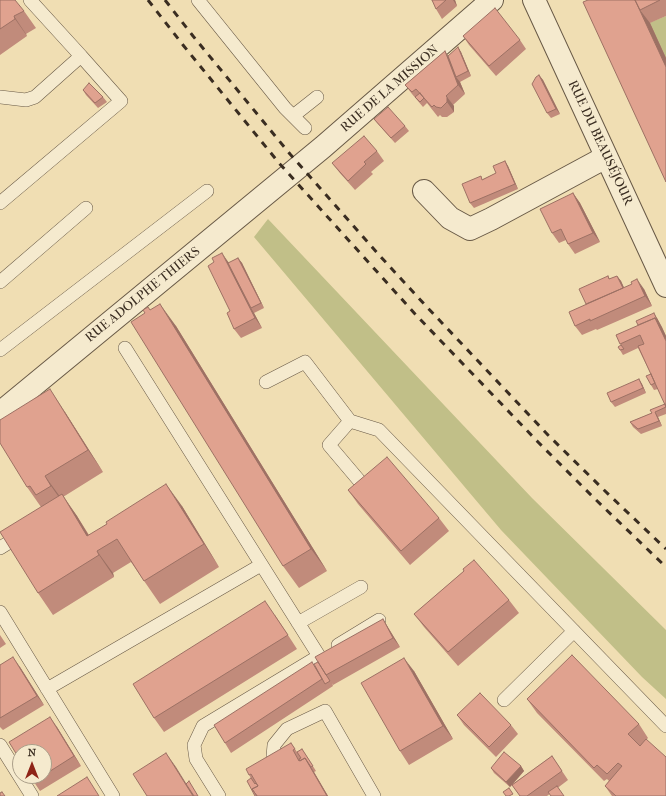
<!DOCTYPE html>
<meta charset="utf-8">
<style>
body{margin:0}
#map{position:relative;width:666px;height:796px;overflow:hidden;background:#f0deb3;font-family:"IM FELL French Canon",serif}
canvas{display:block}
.north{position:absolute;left:12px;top:744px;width:40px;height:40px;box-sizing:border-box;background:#f5eace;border:1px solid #aa9e89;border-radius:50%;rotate:0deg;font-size:11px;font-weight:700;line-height:16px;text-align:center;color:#3a2d21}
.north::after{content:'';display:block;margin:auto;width:14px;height:18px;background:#8f2418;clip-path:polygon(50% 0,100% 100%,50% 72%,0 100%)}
</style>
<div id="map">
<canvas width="666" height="796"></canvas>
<div class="north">N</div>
</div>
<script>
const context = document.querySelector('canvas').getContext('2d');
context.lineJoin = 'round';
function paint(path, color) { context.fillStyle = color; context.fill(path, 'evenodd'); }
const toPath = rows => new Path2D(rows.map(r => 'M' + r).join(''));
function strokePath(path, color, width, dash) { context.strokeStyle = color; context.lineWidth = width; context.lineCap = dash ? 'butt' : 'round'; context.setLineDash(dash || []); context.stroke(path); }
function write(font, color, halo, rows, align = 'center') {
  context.font = font + ' "IM FELL French Canon",serif'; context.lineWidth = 4; context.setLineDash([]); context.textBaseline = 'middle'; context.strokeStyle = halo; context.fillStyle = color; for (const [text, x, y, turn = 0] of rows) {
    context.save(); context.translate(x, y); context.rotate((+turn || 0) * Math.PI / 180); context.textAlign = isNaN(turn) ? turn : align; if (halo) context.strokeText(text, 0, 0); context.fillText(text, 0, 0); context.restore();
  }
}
paint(toPath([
 [666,16,666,59,649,23],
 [268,219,532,498,666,630,666,699,642,677,501,530,254,237]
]), '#c1bf88');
const lane = toPath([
 [198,0,285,108,305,128],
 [0,97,26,100,35,97,81,56,30,0],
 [293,116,317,97],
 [0,203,121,101,81,56],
 [0,282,86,208],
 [125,348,319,656,203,726,194,745,196,759,219,796],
 [0,350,207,191],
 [266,382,305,362,350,421,379,430,666,726],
 [350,421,329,445,362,484],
 [0,548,21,535],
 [0,612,113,796],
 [298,623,361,587],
 [338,645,379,620],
 [47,689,261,565],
 [504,700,574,631],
 [0,745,32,796],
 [273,756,274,745,287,729,325,711,374,796]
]);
const street = toPath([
 [534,0,666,286],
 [424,191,450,218,470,229,491,219,606,157],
 [0,413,323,147,492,0]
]);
strokePath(lane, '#685946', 14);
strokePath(street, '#685946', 24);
strokePath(lane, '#f5eace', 13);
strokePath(street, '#f5eace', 22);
strokePath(toPath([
 [148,0,183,45,279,163,416,315,538,442,594,498,666,567],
 [165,0,193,36,290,154,380,256,426,306,548,435,604,490,666,549]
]), '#3a2d21', 3, [7, 7]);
paint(toPath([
 [0,0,24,11,36,28,26,34,27,36,0,55],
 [432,0,455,0,457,6,442,19,436,9],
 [588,0,666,0,666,16,650,23,666,58,666,182],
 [463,36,520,40,526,49,496,76,469,45],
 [458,47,461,52,471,76,460,82,465,94,453,105,454,106,454,112,447,117,442,117,440,115,438,117,427,103,423,107,412,94,405,85,445,51,448,56],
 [539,75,543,80,560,114,551,118,547,113],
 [83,90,103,97,107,102,98,108,86,95],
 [374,119,405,126,409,131,395,143,378,124],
 [377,151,384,161,371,172,373,174,355,190,339,172,332,163],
 [505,161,508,166,518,189,474,208,470,203,483,179,496,173],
 [573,193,580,203,600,242,575,254,568,244,566,240,559,243,552,233],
 [238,258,242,263,264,308,254,313,262,328,241,338,234,329,230,311,229,263],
 [608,276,610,279,617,276,621,281,624,288,644,289,652,306,597,330,596,329,582,335,575,326,586,304],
 [150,310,176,326,327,571,299,588,283,566],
 [657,318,666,336,666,414,658,417,662,426,641,434,633,427,630,422,652,413,665,404,658,389,654,390,651,385,651,374,638,348,623,355,620,350,621,345,616,335],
 [639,379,642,384,646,393,615,407,611,402],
 [65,412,103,472,63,497,77,516,89,535,182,506,219,567,160,604,131,562,113,573,114,577,53,615,38,593,41,507,27,487],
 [348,490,439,518,449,531,410,565,358,504],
 [463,569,509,600,519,613,458,666,424,627,414,614,464,571],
 [275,615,297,649,164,732,154,718],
 [383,619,389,629,400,647,333,685,332,683,333,686,231,753,225,743,315,667],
 [0,635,6,644,0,648],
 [0,665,20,667,44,705,3,730,0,727],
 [414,671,453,739,409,765,400,751],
 [527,699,639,724,648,738,646,740,666,796,612,796,605,786,609,781,607,779,604,781,537,713],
 [457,715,511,725,518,734,496,757,464,725],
 [57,727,81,766,40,791,30,776,44,776,44,752],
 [291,743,297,752,302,749,316,771,314,772,328,796,255,796,251,778,249,775],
 [552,756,568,780,547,796,520,796,512,785,510,787,494,773,491,768,521,766,524,771,513,784]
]), '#c18b7b');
paint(toPath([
 [453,0,455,0,457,6],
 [635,0,639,0,640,10,650,23,666,58,666,67],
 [14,16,26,34,27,36,15,19],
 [458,47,461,52,471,76,468,71],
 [445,51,451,61,456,77,460,82,465,94,458,85],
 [539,75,543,80,560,114,556,109],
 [447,97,454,106,454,112,447,102],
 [505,161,508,166,518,189,515,184],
 [573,193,580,203,600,242,593,233],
 [222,253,229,263,251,308,254,313,262,328,255,318],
 [238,258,242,263,264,308,261,303],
 [617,276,621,281,628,296,624,291],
 [637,279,644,289,652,306,645,296],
 [160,304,176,326,327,571,311,549],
 [654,313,657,318,662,327,658,322],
 [655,318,662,327,666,336,666,341],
 [639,379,642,384,646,393,643,388],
 [50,389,65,412,103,472,88,450],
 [655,412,658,417,662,426,659,421],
 [45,476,61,498,63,503,51,486],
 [166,484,182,506,219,567,204,544],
 [62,494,77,516,98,551,87,536],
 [97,551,113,573,114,577,99,555],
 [383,619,389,629,400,647,393,638],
 [13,657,20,667,44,705,37,696],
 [404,658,414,671,453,739,443,726],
 [50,717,57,727,81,766,74,756],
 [166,753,176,767,194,796,193,796],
 [305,758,314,772,328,796,327,796],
 [521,766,524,771,510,787,506,782]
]), '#9d7164');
const building = toPath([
 [0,0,15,0,24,11,14,16,15,19,0,29,0,0],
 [432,0,446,0,436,9,432,0],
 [588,0,635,0,666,67,666,182,583,2,588,0],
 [635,0,660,0,640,10,635,0],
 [495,8,520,40,489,66,463,36,495,8],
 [458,47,468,71,456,77,448,56,458,47],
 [445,51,458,85,446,96,447,97,447,102,441,108,436,107,434,105,432,107,416,89,412,92,405,85,445,51],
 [539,75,556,109,547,113,532,84,536,77,539,75],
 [89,83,103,97,95,103,83,90,89,83],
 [420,93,424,98,420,102,415,97,420,93],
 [388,107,405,126,391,138,374,119,388,107],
 [364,136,377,151,364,162,366,164,348,181,332,163,364,136],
 [505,161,515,184,470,203,462,184,481,176,482,180,496,173,493,166,505,161],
 [573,193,593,233,568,244,561,229,552,233,540,209,573,193],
 [222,253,255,318,234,329,227,313,230,311,208,266,214,262,212,258,222,253],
 [238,258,261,303,251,308,228,263,238,258],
 [608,276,609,279,617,276,623,288,586,304,579,289,608,276],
 [637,279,645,296,590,321,590,319,575,326,569,312,632,284,631,282,637,279],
 [160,304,311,549,283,566,131,322,145,313,143,310,148,307,150,310,160,304],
 [654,313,658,322,655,318,638,325,636,321,654,313],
 [655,318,666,341,666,407,638,346,644,344,640,335,620,344,616,335,655,318],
 [621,345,624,349,620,350,618,347,621,345],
 [651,374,655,383,651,385,646,376,651,374],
 [639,379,643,388,611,402,607,393,639,379],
 [50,389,88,450,45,476,51,486,36,495,30,486,27,487,0,443,0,420,50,389],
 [665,404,666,407,655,412,659,421,638,429,630,422,652,413,650,410,665,404],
 [387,457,439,518,401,551,348,490,387,457],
 [166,484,204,544,144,581,117,539,97,551,99,555,38,593,0,532,62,494,87,536,107,524,106,522,166,484],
 [474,560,509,600,448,652,414,614,464,571,463,569,474,560],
 [265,601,288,635,154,718,133,684,265,601],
 [383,619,393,638,326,675,315,657,383,619],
 [572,655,639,724,628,734,640,746,646,739,666,757,666,796,616,796,605,786,622,766,618,763,607,774,597,765,594,768,527,699,572,655],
 [13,657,37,696,0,718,0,665,13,657],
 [404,658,443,726,400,751,361,683,404,658],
 [312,662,322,679,225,743,214,725,312,662],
 [318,662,330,681,325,684,314,664,318,662],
 [480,693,511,725,489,747,457,715,480,693],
 [50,717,74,756,44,775,44,752,20,752,20,760,9,742,50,717],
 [291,743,295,749,293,750,299,761,305,758,327,796,257,796,252,789,258,786,251,774,249,775,246,769,291,743],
 [302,749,313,766,311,767,305,758,300,761,299,759,301,758,297,752,302,749],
 [504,752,521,766,506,782,491,768,504,752],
 [166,753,193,796,147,796,133,774,166,753],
 [552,756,562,771,527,796,520,796,512,785,552,756],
 [30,776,42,776,33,781,30,776],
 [87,777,99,796,57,796,87,777],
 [251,778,255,784,256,783,258,786,252,789,257,796,255,796,247,781,251,778],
 [189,781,198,796,194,796,186,784,189,781],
 [557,786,564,796,551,796,548,792,557,786],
 [509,788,513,794,509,796,506,796,503,792,509,788],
 [2,792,5,796,0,796,0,793,2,792]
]);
paint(building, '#e0a28f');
strokePath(building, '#9d7164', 1);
write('13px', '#3a2d21', '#f5eace', [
 ["RUE DE LA MISSION",390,89,-41],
 ["RUE DU BEAUSÉJOUR",600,143,65],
 ["RUE ADOLPHE THIERS",143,295,-39]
]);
</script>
